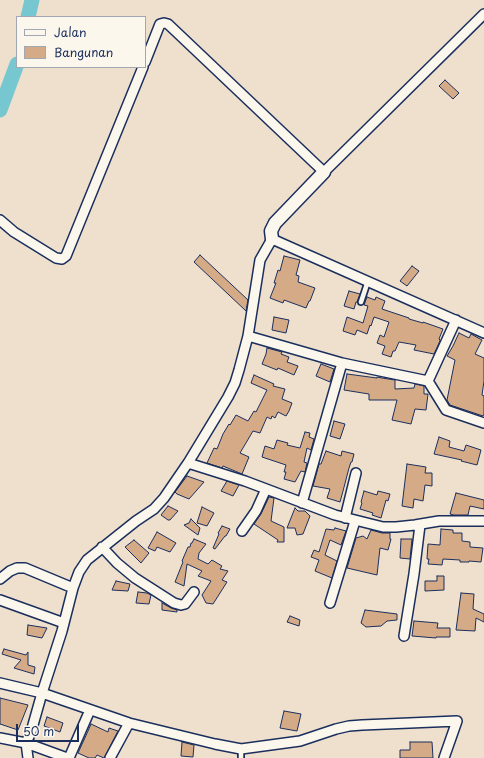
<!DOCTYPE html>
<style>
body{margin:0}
#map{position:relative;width:484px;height:758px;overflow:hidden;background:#efe0cd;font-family:"Playpen Sans",sans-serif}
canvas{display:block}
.legend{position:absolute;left:16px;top:16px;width:130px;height:52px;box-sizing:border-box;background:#fbf7ec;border:1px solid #a1a7b3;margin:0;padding:5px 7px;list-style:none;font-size:12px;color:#1b2f5e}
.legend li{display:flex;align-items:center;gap:8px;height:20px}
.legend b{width:20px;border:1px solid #a1a7b3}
.scale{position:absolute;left:16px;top:724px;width:63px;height:18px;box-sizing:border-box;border:2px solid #1b2f5e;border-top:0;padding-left:5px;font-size:12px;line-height:14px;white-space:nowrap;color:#1b2f5e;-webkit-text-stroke:3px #fbf7ec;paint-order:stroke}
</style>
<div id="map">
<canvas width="484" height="758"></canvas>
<ul class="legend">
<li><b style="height:5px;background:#fbf7ec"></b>Jalan</li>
<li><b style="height:11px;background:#d4ab86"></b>Bangunan</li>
</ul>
<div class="scale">50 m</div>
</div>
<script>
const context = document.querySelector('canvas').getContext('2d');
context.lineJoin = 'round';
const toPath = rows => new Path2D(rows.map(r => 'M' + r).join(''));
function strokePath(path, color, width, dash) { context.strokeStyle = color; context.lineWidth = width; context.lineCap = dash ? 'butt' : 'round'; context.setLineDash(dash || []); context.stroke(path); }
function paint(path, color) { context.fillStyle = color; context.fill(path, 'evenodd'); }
strokePath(toPath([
 [28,17,32,0],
 [0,110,17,64]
]), '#76c7cf', 15);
const building = toPath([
 [445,80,459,93,453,99,439,86,445,80],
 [200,255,248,300,246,311,194,262,200,255],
 [284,256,300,260,296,275,299,276,298,282,315,288,310,301,309,301,306,308,284,300,283,303,270,298,276,283,274,283,278,270,280,271,284,256],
 [412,266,419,271,407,286,400,281,412,266],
 [349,291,360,294,357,302,356,302,354,309,344,306,349,291],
 [367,297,375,300,376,297,385,301,382,309,409,318,409,319,423,323,423,322,443,329,439,339,440,340,440,341,434,354,414,350,416,345,399,342,395,351,393,351,391,357,382,354,385,346,377,343,380,335,384,337,389,322,374,317,371,326,370,325,367,334,357,330,355,335,343,331,347,317,363,323,368,306,364,305,367,297],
 [274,317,289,320,286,333,272,330,274,317],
 [459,333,469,338,471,334,482,340,475,354,484,358,484,381,482,395,484,396,484,414,483,416,450,405,447,400,455,360,447,356,453,346,459,333],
 [267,348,282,352,281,354,289,357,287,362,298,366,294,375,278,368,277,370,262,364,266,354,267,348],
 [321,364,334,369,330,382,316,376,321,364],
 [347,374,377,378,377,377,382,378,395,380,395,389,414,388,415,384,424,386,424,394,428,394,426,410,415,409,411,424,392,420,397,400,369,400,369,394,344,390,347,374],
 [254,375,274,384,273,386,285,389,282,399,292,403,289,411,286,416,278,412,275,418,272,416,271,419,267,417,260,433,253,431,240,453,249,457,242,474,223,466,222,468,207,463,214,448,217,449,223,434,229,424,230,425,236,415,248,421,254,411,256,412,267,390,251,383,254,375],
 [334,421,345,424,340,439,330,436,334,421],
 [305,432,310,433,309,437,314,439,311,450,307,448,304,462,307,463,305,472,301,471,295,482,284,479,286,472,284,472,286,465,262,457,265,446,274,449,277,440,288,443,287,445,300,448,305,432],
 [439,437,450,441,449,447,464,451,466,445,481,450,477,465,461,461,462,460,434,454,439,437],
 [326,451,341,456,342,451,354,454,352,462,351,462,349,468,343,491,340,502,327,498,330,489,313,486,319,464,321,464,326,451],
 [407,464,426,467,425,473,432,473,432,486,425,485,423,501,414,499,413,508,402,506,407,464],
 [187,476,204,482,189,499,177,494,175,492,187,476],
 [227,481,239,485,233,496,221,491,227,481],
 [364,491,377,495,378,491,390,494,388,501,386,500,381,518,372,515,373,513,360,509,362,503,361,502,364,491],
 [456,493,484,500,484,509,470,506,468,515,454,515,450,514,456,493],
 [269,497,274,498,271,521,284,527,284,542,277,542,278,540,254,524,261,514,269,497],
 [168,506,178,511,170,520,168,520,161,515,168,506],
 [202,507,214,513,207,526,197,523,202,507],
 [295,508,298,511,305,511,310,516,303,534,297,535,295,528,287,528,295,508],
 [191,519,200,528,198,535,184,525,189,523,191,519],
 [222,526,230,529,226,536,225,536,215,549,213,548,219,534,218,533,222,526],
 [335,528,346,531,341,545,330,540,325,555,337,561,332,578,315,571,319,560,311,557,314,550,319,552,326,529,334,530,335,528],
 [441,529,453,530,453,533,462,533,462,541,470,542,470,547,483,548,481,562,469,561,469,562,460,562,460,560,443,559,442,565,428,564,429,559,427,559,428,544,440,545,441,529],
 [371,530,382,533,390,533,390,539,391,539,388,550,380,548,377,575,347,568,356,538,363,536,367,539,371,530],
 [157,532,176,543,170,552,157,547,155,551,148,548,157,532],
 [194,539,206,544,199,553,198,559,208,564,212,560,222,566,220,569,228,571,222,580,227,582,213,604,206,603,202,595,211,581,198,576,202,571,187,564,184,586,175,582,183,562,182,561,188,547,190,547,191,543,192,543,194,539],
 [401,539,412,539,410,559,400,558,401,539],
 [134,540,149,553,141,563,125,547,134,540],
 [437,576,444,576,444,590,425,591,425,581,437,581,437,576],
 [116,581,130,584,128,591,112,590,116,581],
 [138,592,147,593,151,595,149,604,136,603,138,592],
 [461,593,474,594,473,609,484,614,484,622,476,618,475,631,456,630,461,593],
 [162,603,171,608,177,610,177,612,162,610,162,603],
 [365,610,397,614,397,620,387,621,381,626,366,627,361,623,365,610],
 [290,616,300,620,299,626,287,622,290,616],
 [414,621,438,623,437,628,450,628,450,637,436,637,436,638,412,636,414,621],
 [28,625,47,628,42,638,27,635,28,625],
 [4,649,26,655,28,652,28,665,35,667,34,674,14,668,21,660,2,654,4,649],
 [0,698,28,705,18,730,0,724,0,698],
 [284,711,301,714,297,731,280,728,284,711],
 [47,717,63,723,60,732,44,726,47,717],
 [91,724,108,732,109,728,118,731,104,758,97,755,95,758,89,758,78,753,88,731,91,724],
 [182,742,194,745,193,757,181,756,182,742],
 [410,742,432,742,433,758,400,758,400,750,410,750,410,742]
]);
paint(building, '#d4ab86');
strokePath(building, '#1b2f5e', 1);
const service = toPath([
 [361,302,368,281],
 [241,758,241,749]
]);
const minor = toPath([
 [145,62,160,24,164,23,168,24,324,172,484,14],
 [0,220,14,232,56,258,62,259,66,256,143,67],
 [248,336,342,363,428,381,446,410,484,423],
 [428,381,456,320],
 [188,463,245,481,335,515,383,527,396,527,415,525,439,521,484,521],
 [302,503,342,363],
 [345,518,356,473],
 [242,531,256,511,266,489],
 [102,547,117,563,135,578,174,603,181,605,185,604,194,592],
 [0,579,10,571,17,568,25,568,73,588],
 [0,600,64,623],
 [330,603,355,521],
 [404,636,414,574,420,525],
 [0,683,42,693,129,723,215,744,241,749,300,741,336,729,349,726,362,725,457,721,444,758],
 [0,738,26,743,67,758],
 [28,758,26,743,31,732,42,693,62,631,73,588,79,572,87,560,136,521,154,509,164,498,188,463,228,397,235,383,239,370,248,336,260,260,272,239,484,333],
 [69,758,90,710],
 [110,758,129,723]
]);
const tertiary = toPath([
 [272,239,271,231,275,223,324,172]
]);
strokePath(service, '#1b2f5e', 8);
strokePath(minor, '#1b2f5e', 12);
strokePath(tertiary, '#1b2f5e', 15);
strokePath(service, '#fbf7ec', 4.5);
strokePath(minor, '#fbf7ec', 9);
strokePath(tertiary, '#fbf7ec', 12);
</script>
